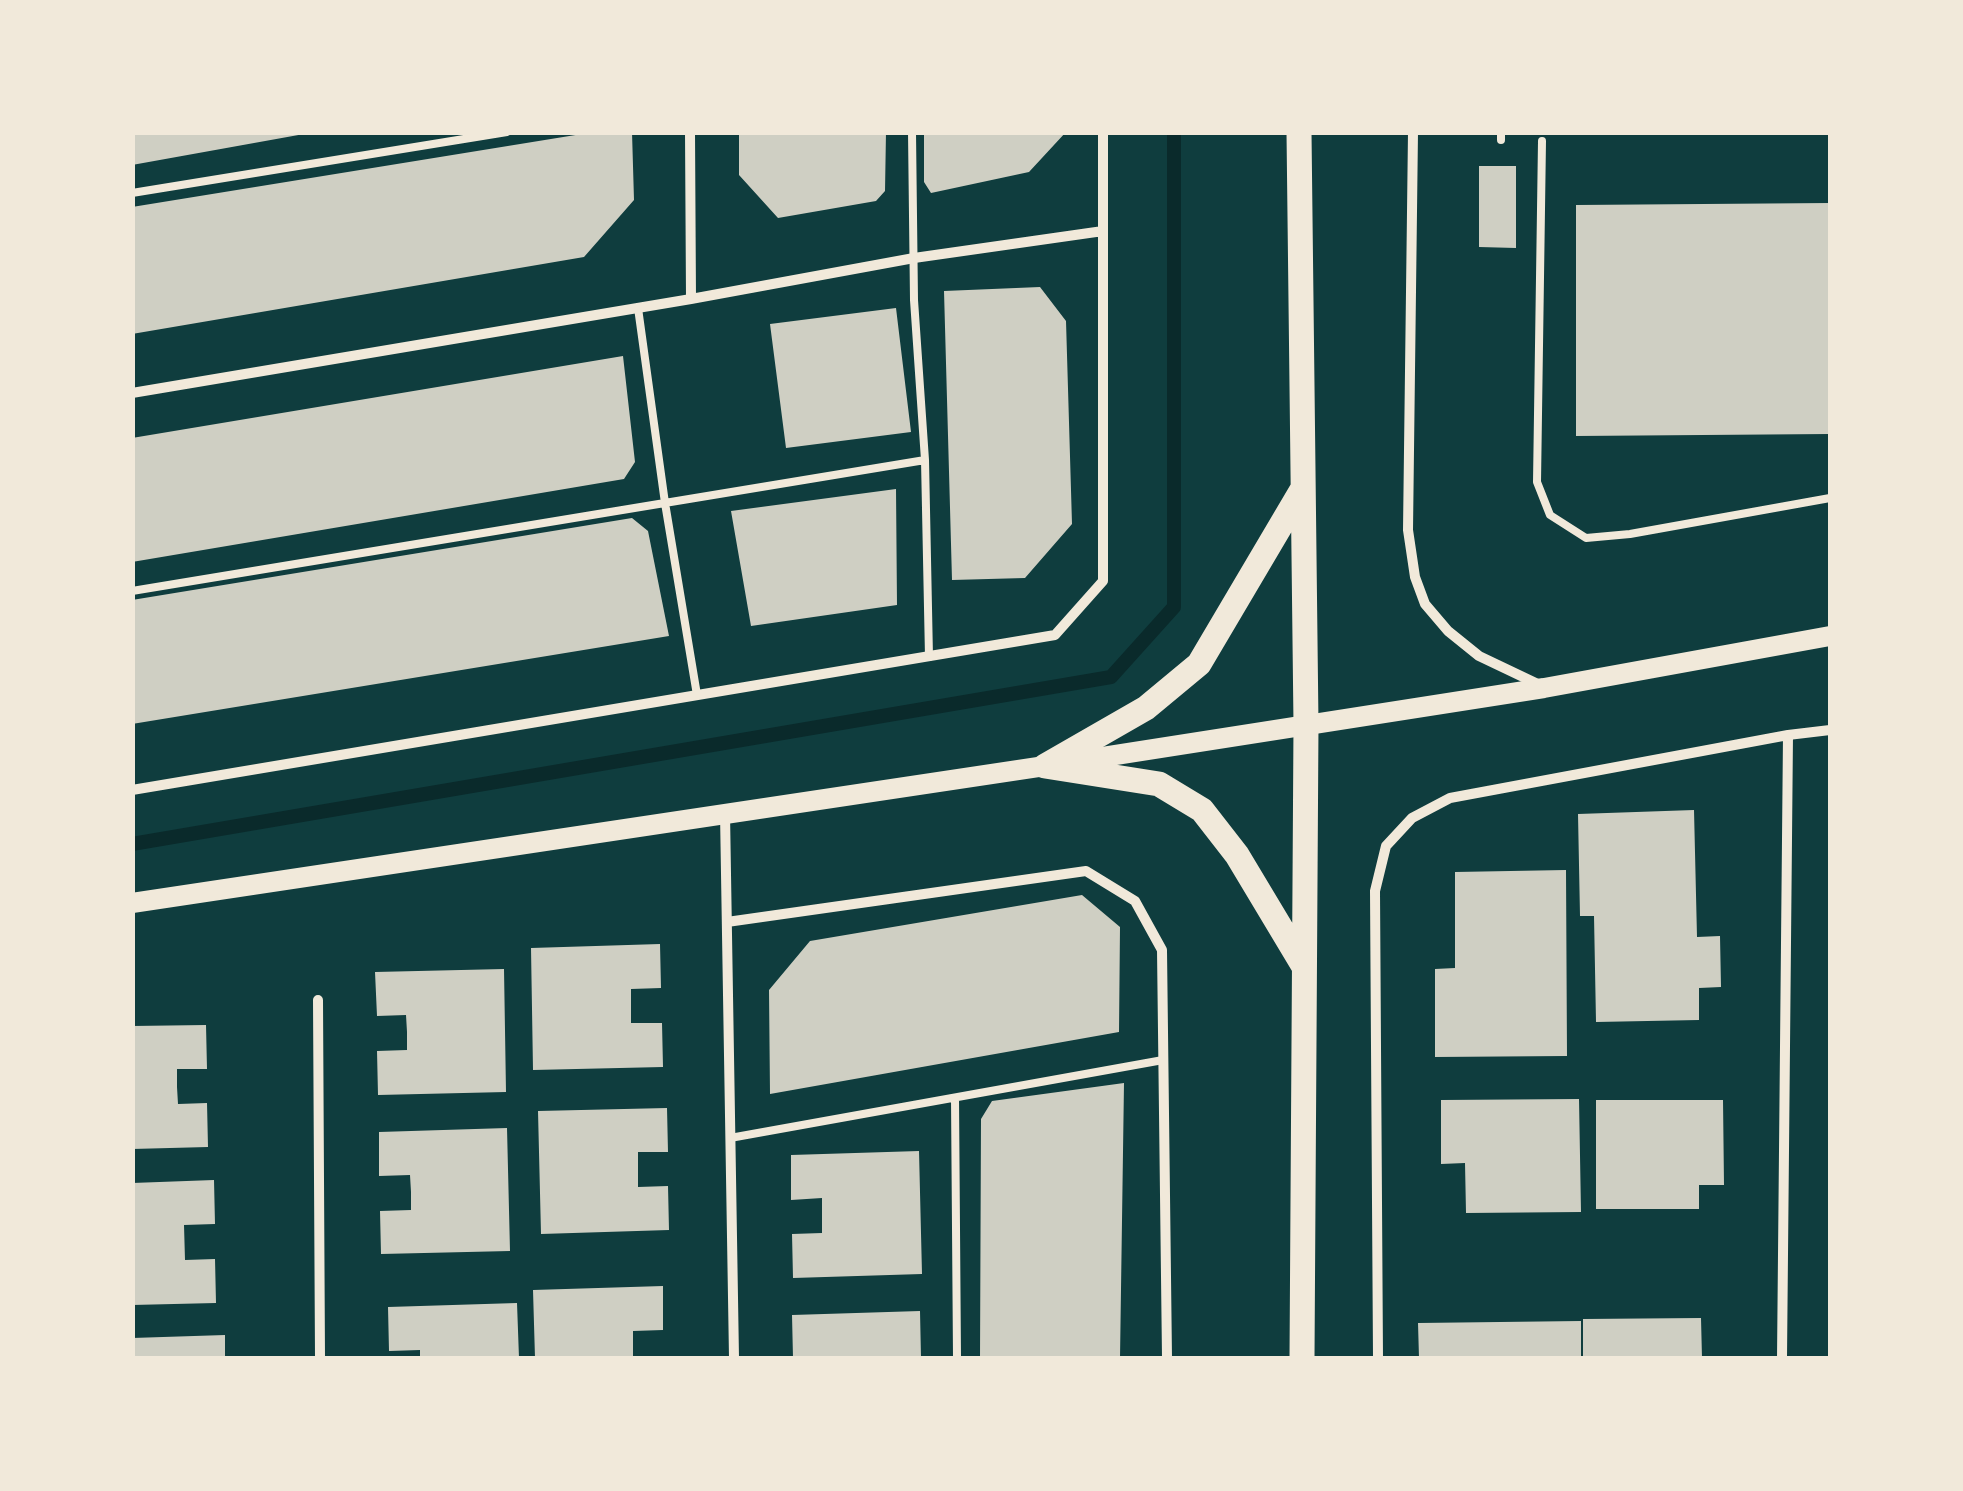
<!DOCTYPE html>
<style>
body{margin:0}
#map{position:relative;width:1963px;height:1491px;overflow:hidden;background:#0f3d3e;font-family:"Archivo Narrow",sans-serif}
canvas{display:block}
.frame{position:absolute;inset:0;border:135px solid #f1e9da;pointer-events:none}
</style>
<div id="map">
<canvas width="1963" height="1491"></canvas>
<div class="frame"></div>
</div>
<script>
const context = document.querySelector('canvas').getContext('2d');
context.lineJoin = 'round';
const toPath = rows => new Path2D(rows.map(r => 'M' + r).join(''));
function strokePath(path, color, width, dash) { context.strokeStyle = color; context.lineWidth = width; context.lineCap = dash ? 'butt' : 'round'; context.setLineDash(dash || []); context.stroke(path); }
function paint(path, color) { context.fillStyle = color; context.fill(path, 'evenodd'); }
strokePath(toPath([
 [132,844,1111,677,1174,607,1174,132]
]), '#0a2a2b', 14);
paint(toPath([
 [132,132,304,132,304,134,132,165],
 [594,132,632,132,634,200,584,257,132,334,132,207],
 [739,132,886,132,885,191,876,201,778,218,739,175],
 [924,132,1066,132,1029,172,931,193,924,182],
 [1479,166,1516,166,1516,248,1479,247],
 [1830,203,1830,434,1576,436,1576,205],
 [1040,287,1066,321,1072,524,1025,578,952,580,944,291],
 [896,308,911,432,786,448,770,324],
 [623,356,635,462,624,479,132,562,132,438],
 [896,489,897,605,751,626,731,511],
 [632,518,648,531,669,636,132,724,132,600],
 [1694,810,1697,937,1720,936,1721,987,1699,988,1699,1020,1596,1022,1594,916,1580,916,1578,814],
 [1566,870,1567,1056,1435,1057,1435,969,1455,968,1455,872],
 [1082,895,1120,927,1119,1032,770,1094,769,990,810,941],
 [660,944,661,988,631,989,631,1023,662,1023,663,1067,533,1070,531,948],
 [504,969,506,1092,378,1095,377,1051,407,1050,407,1032,406,1015,377,1016,375,972],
 [206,1025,207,1069,177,1069,177,1087,178,1104,207,1103,208,1147,132,1149,132,1026],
 [1124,1083,1120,1358,980,1358,981,1119,992,1101],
 [1579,1099,1581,1212,1466,1213,1465,1163,1441,1164,1441,1100],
 [1596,1100,1723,1100,1724,1185,1699,1185,1699,1209,1596,1209],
 [667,1108,668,1152,638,1152,638,1187,668,1186,669,1230,541,1234,538,1111],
 [507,1128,510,1251,381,1254,380,1211,411,1210,411,1192,410,1175,379,1176,379,1132],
 [919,1151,922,1274,793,1278,792,1234,822,1233,822,1198,791,1200,791,1155],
 [214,1180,215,1224,184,1225,185,1260,215,1259,216,1303,132,1305,132,1183],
 [663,1286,663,1330,633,1331,633,1358,535,1358,533,1290],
 [517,1303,519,1358,420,1358,420,1350,389,1351,388,1307],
 [920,1311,921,1358,793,1358,792,1315],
 [1701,1318,1702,1358,1583,1358,1583,1319],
 [1581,1321,1581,1358,1419,1358,1418,1323],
 [225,1335,225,1358,132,1358,132,1338]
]), '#cfcfc3');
strokePath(toPath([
 [912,132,914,300,925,460,929,657],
 [1501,132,1501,140],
 [1542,141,1537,482,1550,515,1586,538,1630,534,1830,498],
 [132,193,507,132],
 [638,308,665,503,697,695],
 [132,591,925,460],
 [955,1098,957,1358],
 [730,1138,1163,1060]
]), '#f1e9da', 8);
strokePath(toPath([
 [690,132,691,299],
 [1413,132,1408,530,1415,577,1425,604,1448,631,1479,656,1542,686],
 [132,393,691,299,914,258,1103,231],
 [132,790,1055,635,1103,581,1103,132],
 [725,813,734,1358],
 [727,922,1086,871,1135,901,1162,950,1167,1358],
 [318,1000,320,1358],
 [1378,1358,1375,891,1386,846,1412,818,1450,798,1788,735,1830,730],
 [1782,1358,1788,735]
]), '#f1e9da', 10);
strokePath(toPath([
 [132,903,1045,766,1544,688,1830,636]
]), '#f1e9da', 20);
strokePath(toPath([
 [1299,132,1306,724,1302,1358],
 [1045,766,1146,708,1199,664,1303,488],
 [1045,766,1159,784,1202,810,1237,855,1303,965]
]), '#f1e9da', 25);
</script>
